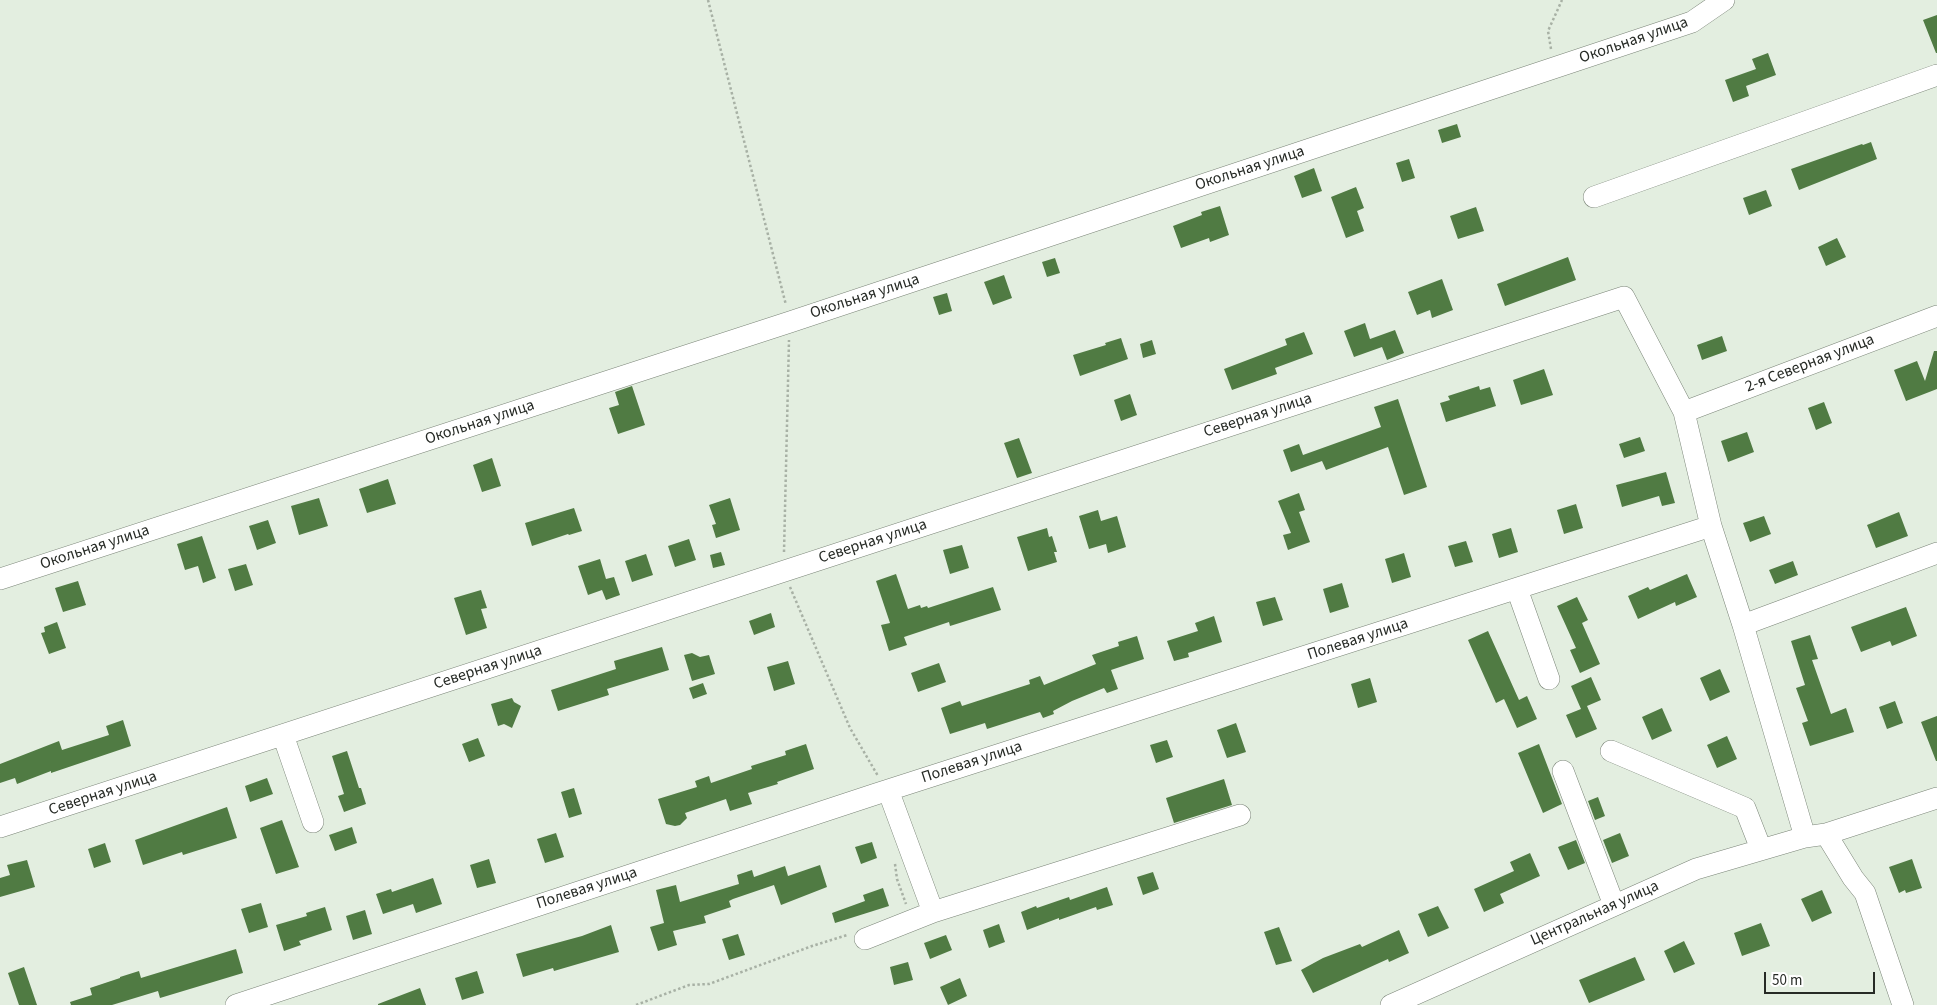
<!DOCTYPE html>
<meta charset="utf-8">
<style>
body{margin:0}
#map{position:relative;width:1937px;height:1005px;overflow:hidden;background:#e3eee0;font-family:"Source Sans 3",sans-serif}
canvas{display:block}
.scale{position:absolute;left:1764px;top:972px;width:111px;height:22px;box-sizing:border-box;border:2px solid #262a25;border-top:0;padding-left:6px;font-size:15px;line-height:18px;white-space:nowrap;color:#262a25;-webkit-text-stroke:4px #fff;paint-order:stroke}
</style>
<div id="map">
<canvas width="1937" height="1005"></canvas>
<div class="scale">50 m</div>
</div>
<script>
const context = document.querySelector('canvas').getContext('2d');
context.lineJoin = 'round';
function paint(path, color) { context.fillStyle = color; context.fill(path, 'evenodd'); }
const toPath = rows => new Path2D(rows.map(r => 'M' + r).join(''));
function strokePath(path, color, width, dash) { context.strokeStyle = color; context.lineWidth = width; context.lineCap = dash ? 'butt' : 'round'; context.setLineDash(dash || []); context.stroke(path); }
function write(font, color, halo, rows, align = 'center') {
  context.font = font + ' "Source Sans 3",sans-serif'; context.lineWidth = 5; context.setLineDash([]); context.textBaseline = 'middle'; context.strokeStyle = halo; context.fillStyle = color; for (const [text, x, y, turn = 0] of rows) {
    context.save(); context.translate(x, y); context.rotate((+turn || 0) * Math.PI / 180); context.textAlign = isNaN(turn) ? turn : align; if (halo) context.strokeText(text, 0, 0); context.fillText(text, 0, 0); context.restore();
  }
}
paint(toPath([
 [1937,15,1937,53,1936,53,1923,20],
 [1768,53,1776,75,1746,86,1749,96,1733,102,1725,80,1756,69,1752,59],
 [1457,124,1461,137,1442,143,1438,130],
 [1871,142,1877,159,1799,190,1791,169,1862,144,1863,145],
 [1409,159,1415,178,1402,182,1396,163],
 [1314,168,1322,191,1302,198,1294,176],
 [1356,187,1364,208,1357,211,1364,231,1346,238,1331,197],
 [1766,190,1772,206,1749,215,1743,198],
 [1220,206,1229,235,1210,242,1209,238,1181,248,1173,226,1202,215,1201,212],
 [1476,207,1484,231,1458,239,1450,216],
 [1837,238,1846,257,1826,266,1818,247],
 [1568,257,1576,280,1505,306,1497,284],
 [1055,258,1060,273,1047,277,1042,262],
 [1004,275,1012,298,993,305,984,282],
 [1442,279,1453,310,1432,318,1430,310,1417,315,1408,292],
 [947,293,952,311,939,315,933,297],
 [1365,323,1370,339,1395,330,1404,353,1387,360,1382,347,1354,357,1344,331],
 [1304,332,1313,354,1275,368,1277,374,1232,390,1224,369,1287,345,1285,339],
 [1722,336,1727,351,1702,360,1697,345],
 [1121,338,1128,359,1080,376,1073,355,1106,345,1105,343],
 [1152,340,1156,354,1143,358,1140,344],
 [1934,351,1937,351,1937,389,1906,401,1894,370,1917,361,1925,381],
 [1544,369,1553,395,1521,405,1513,380],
 [632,386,645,425,618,434,609,408,619,405,615,392],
 [1479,386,1480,390,1490,387,1496,406,1446,422,1440,403,1450,400,1448,396],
 [1130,394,1137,415,1121,421,1114,400],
 [1398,399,1427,487,1404,495,1388,447,1326,470,1322,461,1291,472,1283,450,1299,444,1303,455,1381,427,1374,407],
 [1824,402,1832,423,1816,430,1808,408],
 [1747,432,1754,452,1728,462,1721,441],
 [1640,437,1645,451,1624,458,1619,444],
 [1019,438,1032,473,1017,478,1004,443],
 [492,458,501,486,482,492,473,465],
 [1666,472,1675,503,1662,506,1659,496,1622,507,1616,485],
 [388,479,396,504,367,513,359,489],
 [1299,493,1305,510,1299,512,1310,542,1288,550,1283,535,1291,533,1278,501],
 [319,498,328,526,299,535,291,506],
 [730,498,740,530,716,538,712,525,716,524,709,505],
 [1576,504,1583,528,1564,534,1557,510],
 [574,508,582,531,569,535,568,534,532,546,525,523],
 [1098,510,1101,521,1117,516,1126,547,1108,553,1106,544,1089,549,1079,516],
 [1899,512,1908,536,1876,548,1867,525],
 [1764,516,1771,534,1750,542,1743,523],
 [268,520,276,543,257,550,249,526],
 [1047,528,1049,537,1052,536,1057,552,1054,552,1057,562,1028,571,1017,537],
 [1511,528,1518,552,1499,558,1492,534],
 [202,536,216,578,203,583,198,566,185,570,177,544],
 [689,539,696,560,675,567,668,546],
 [1466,541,1473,562,1455,567,1448,546],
 [962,545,969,568,950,574,943,550],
 [721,552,725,565,713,568,710,555],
 [1404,553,1411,577,1392,583,1385,559],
 [646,554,653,575,632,582,625,561],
 [600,559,606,579,614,577,620,595,606,600,602,590,588,595,578,566],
 [1793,561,1798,575,1775,584,1769,570],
 [246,564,253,585,235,591,228,569],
 [896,574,908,609,920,605,921,608,927,606,928,608,993,587,1001,610,950,626,949,622,904,637,907,645,889,651,881,625,890,623,876,581],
 [1687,574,1697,597,1676,606,1675,602,1638,619,1628,596,1648,587,1650,590],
 [78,581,86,605,63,612,55,588],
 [1342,583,1349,607,1330,613,1323,589],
 [481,590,487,608,481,609,487,628,466,635,454,598],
 [1275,597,1283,620,1263,626,1256,602],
 [1577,597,1588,620,1582,623,1600,664,1580,673,1570,650,1576,648,1557,606],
 [1906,607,1917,636,1892,646,1890,641,1861,652,1851,627],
 [771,613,775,627,754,635,749,621],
 [1214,616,1222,642,1188,653,1189,657,1174,661,1167,641,1198,631,1195,623],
 [57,622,66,648,49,654,41,633,45,632,44,627],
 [1488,631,1519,700,1527,696,1537,719,1517,728,1504,699,1496,703,1468,640],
 [1810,635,1818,659,1812,660,1831,714,1846,708,1854,732,1810,746,1802,723,1808,721,1796,688,1805,685,1791,641],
 [1137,636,1144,659,1111,670,1118,689,1107,693,1104,688,1072,701,1053,711,1054,714,1043,718,1040,712,987,729,985,723,950,734,941,708,960,701,962,706,1030,684,1029,680,1040,676,1044,685,1096,664,1092,655,1119,646,1118,642],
 [662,647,669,670,607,689,609,695,558,711,551,690,616,669,614,661],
 [692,653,700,657,709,655,715,674,692,681,684,655],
 [788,661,795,684,774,691,767,667],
 [939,663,946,682,918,692,911,673],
 [1720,669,1730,692,1710,701,1700,678],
 [1591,677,1601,700,1587,706,1597,729,1576,738,1566,715,1581,709,1571,686],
 [1370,678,1377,702,1358,708,1351,684],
 [703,683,707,694,693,699,689,688],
 [512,698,514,702,521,706,512,728,504,724,498,726,491,704],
 [1895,701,1903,723,1887,729,1879,707],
 [1662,708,1672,731,1652,740,1642,717],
 [1937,716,1937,761,1936,761,1921,722],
 [123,720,131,746,51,773,51,771,17,784,15,778,0,783,0,764,59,741,62,750,109,735,106,726],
 [1236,723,1246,752,1227,758,1217,730],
 [1727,736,1737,759,1717,768,1707,745],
 [478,738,485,756,469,762,462,744],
 [1167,740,1173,757,1156,763,1150,745],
 [806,744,814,769,777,782,778,784,748,793,752,804,730,811,726,799,685,813,687,818,680,825,675,826,666,824,658,799,697,787,695,781,709,776,711,783,752,769,751,766,786,755,785,751],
 [1539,744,1562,804,1543,813,1518,753],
 [347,751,359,788,361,788,366,804,344,812,338,796,344,794,332,756],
 [267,778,273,794,250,802,245,786],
 [1224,779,1232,805,1174,823,1166,798],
 [574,788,582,814,569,818,561,792],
 [1598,797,1605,816,1595,820,1588,801],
 [227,807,237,838,183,855,182,852,143,865,135,840],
 [282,820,299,867,276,874,260,828],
 [352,827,357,843,335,851,329,835],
 [556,833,564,857,545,863,537,839],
 [1620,833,1629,856,1612,863,1603,840],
 [1576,840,1585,863,1568,870,1558,847],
 [872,842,877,858,861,864,855,847],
 [105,843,111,862,94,868,88,849],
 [1530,853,1540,876,1500,894,1504,903,1484,912,1474,889,1514,871,1510,862],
 [489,859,496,883,477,888,470,865],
 [1912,859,1922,888,1906,893,1905,890,1899,893,1889,867],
 [27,860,35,887,0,897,0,878,10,875,7,865],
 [820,865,827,887,781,905,774,885,733,899,729,901,731,907,704,916,706,923,673,931,677,945,658,951,650,927,664,923,656,890,676,885,680,902,739,884,737,875,752,870,754,877,785,866,788,876],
 [1153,872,1159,889,1143,895,1137,877],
 [433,878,442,904,416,913,413,904,383,914,376,894,391,889,392,892],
 [1107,887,1113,905,1097,910,1096,907,1059,920,1059,918,1027,930,1021,912,1036,906,1037,908,1069,897,1070,900],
 [883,888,889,906,835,923,832,913,865,901,863,895],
 [1822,890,1832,913,1812,922,1801,899],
 [261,903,268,927,249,933,241,909],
 [1438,906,1449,928,1428,937,1418,914],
 [325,907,332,930,299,941,301,945,284,951,276,925,307,916,306,913],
 [365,910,372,934,353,940,346,916],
 [1761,923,1770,946,1742,956,1734,933],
 [999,924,1005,942,989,948,983,930],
 [611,925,619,952,554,971,553,968,523,977,516,954,582,936],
 [1279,927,1292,961,1276,965,1264,932],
 [1399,930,1409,953,1389,962,1388,959,1313,993,1301,970,1323,958,1360,944,1362,947],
 [738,934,745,955,729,960,722,939],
 [946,935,952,950,930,959,924,943],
 [1684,941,1695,964,1674,973,1664,951],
 [236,949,243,973,160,998,158,991,112,1005,71,1005,70,1002,92,995,90,988,120,978,120,977,139,971,141,978],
 [1635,957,1645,980,1589,1003,1579,980],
 [908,962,913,980,894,985,890,967],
 [24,967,37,1005,19,1005,8,973],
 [477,971,484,993,462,1000,455,978],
 [960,978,967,996,948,1005,940,987],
 [420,988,426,1005,378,1005,378,1004]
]), '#507b43');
const minor = toPath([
 [1594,197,1937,75],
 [1684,412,1937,316],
 [0,579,790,322,1692,22,1724,0],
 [1517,589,1549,679],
 [1743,625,1937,553],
 [283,735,313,822],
 [1611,751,1745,808,1761,849],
 [1563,771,1614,905],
 [888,790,933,912,1240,815],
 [0,827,1624,297,1684,412,1711,526,1743,625,1805,837],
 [1826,834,1853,878,1865,893,1903,1005],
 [865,939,933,912],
 [236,1005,876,794,1711,526],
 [1391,1005,1696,869,1805,837,1826,834,1937,798]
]);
strokePath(minor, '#7b8578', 22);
strokePath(toPath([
 [708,0,786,305],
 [1551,49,1548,31,1562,0],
 [784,552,789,340],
 [790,587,850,728,878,776],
 [895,864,897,879,906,904],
 [636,1005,689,985,709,984,812,946,847,935]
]), '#a8b1a5', 2.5, [2.5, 2.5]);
strokePath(minor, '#fff', 21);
write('16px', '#262a25', '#fff', [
 ["Окольная улица",1634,41,-19],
 ["Окольная улица",1250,169,-18],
 ["Окольная улица",865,297,-18],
 ["2-я Северная улица",1810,364,-21],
 ["Северная улица",1258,416,-18],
 ["Окольная улица",480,423,-18],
 ["Северная улица",873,542,-18],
 ["Окольная улица",95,548,-18],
 ["Полевая улица",1358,640,-18],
 ["Северная улица",488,668,-18],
 ["Полевая улица",972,763,-18],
 ["Северная улица",103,794,-18],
 ["Полевая улица",587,889,-18],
 ["Центральная улица",1595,914,-24]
]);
</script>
